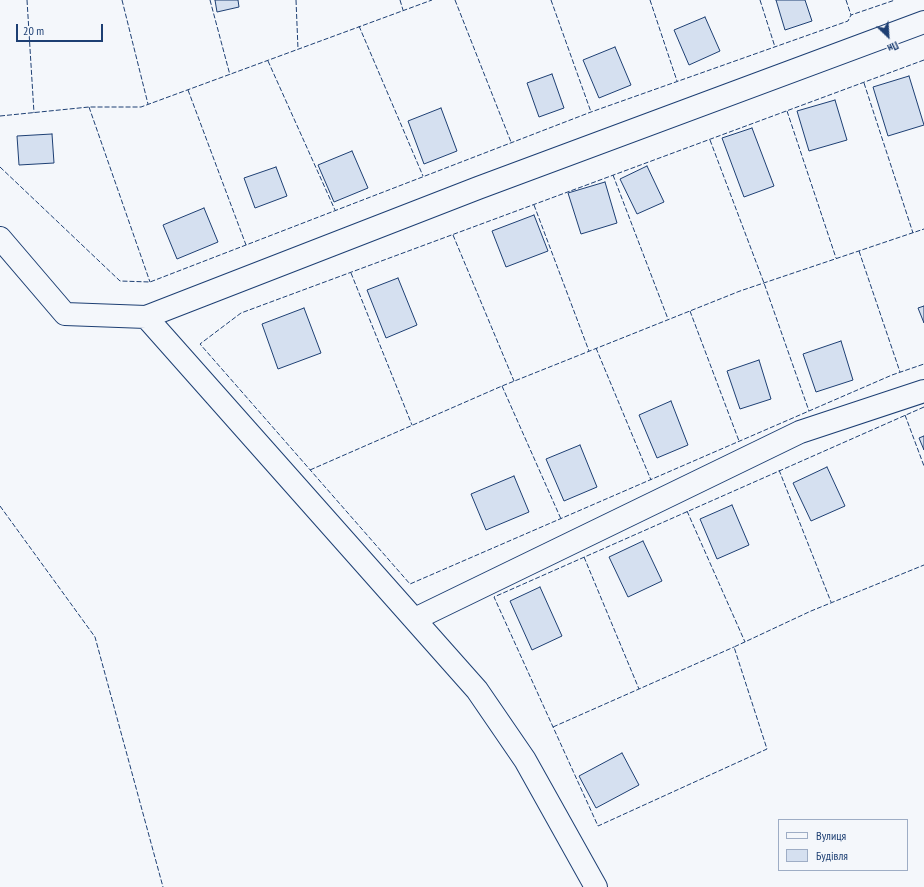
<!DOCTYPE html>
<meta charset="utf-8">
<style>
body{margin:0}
#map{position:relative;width:924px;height:887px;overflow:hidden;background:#f4f7fb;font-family:"PT Sans Narrow",sans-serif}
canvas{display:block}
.legend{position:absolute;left:778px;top:819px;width:130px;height:52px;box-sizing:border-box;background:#f4f7fb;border:1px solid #9eadc5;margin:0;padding:5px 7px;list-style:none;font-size:12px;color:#1d3f73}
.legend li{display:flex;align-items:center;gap:8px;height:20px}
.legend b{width:20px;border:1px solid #9eadc5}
.north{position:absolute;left:868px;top:16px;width:40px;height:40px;-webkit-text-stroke:3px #f4f7fb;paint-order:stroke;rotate:155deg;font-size:11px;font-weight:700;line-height:16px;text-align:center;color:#1d3f73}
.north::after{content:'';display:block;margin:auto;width:14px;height:18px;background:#1d3f73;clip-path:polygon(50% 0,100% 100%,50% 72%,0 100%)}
.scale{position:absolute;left:16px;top:24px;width:87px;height:18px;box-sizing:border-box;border:2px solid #1d3f73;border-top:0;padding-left:5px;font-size:12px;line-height:14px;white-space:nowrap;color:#1d3f73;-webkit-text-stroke:3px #f4f7fb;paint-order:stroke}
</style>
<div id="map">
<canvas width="924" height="887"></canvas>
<ul class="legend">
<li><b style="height:5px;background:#f4f7fb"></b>Вулиця</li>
<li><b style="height:11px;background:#d5e0f0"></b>Будівля</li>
</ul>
<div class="north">Пн</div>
<div class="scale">20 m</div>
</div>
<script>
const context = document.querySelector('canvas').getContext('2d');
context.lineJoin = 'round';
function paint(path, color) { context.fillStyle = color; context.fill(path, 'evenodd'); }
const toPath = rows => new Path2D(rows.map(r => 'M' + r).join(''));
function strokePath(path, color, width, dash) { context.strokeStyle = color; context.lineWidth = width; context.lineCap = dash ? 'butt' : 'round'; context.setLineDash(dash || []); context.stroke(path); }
const building = toPath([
 [215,0,238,0,239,7,217,12,215,0],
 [776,0,805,0,812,21,785,30,776,0],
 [705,17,720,51,689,65,674,30,705,17],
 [615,47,631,85,599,98,583,60,615,47],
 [552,74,564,108,539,117,527,83,552,74],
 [909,76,924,125,888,136,873,87,909,76],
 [835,100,847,140,809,151,797,111,835,100],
 [441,108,457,151,424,164,408,121,441,108],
 [752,128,774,186,744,197,722,138,752,128],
 [52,134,54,163,19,165,17,136,52,134],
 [352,151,368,188,334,202,318,165,352,151],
 [647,166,664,202,637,214,620,179,647,166],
 [276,167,287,196,255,208,244,178,276,167],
 [605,182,617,223,581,234,568,193,605,182],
 [204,208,218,242,177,259,163,225,204,208],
 [534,215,548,251,506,267,492,231,534,215],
 [398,278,417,325,386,338,367,290,398,278],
 [924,306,924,323,918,308,924,306],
 [304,308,321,353,278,369,262,324,304,308],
 [841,341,853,380,816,392,803,354,841,341],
 [759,360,771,399,740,409,727,371,759,360],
 [671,401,688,445,657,458,639,415,671,401],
 [924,436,924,450,919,438,924,436],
 [580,445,597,487,564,501,546,459,580,445],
 [827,467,845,506,811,521,793,483,827,467],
 [514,476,529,512,486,530,471,494,514,476],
 [732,505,749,545,717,559,700,519,732,505],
 [643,541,662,581,628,597,609,557,643,541],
 [540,587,562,636,532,650,510,601,540,587],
 [622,753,639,785,596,808,579,776,622,753]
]);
paint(building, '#d5e0f0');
strokePath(building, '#1d3f73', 1);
const minor = toPath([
 [0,238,65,314,146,317,477,690,525,760,596,887],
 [146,317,478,188,924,22],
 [415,619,800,432,924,391]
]);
strokePath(minor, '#1d3f73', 24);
strokePath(minor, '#f4f7fb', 22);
strokePath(toPath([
 [27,0,34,113],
 [122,0,148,104],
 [210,0,230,75],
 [296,0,298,49],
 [400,0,403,10],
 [455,0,511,142],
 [551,0,591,112],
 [650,0,677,81],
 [760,0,775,47],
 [846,0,851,15],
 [359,26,423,176],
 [924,60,241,313,200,344,410,584,892,375,924,364],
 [268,61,335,210],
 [864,83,913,233],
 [188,90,246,245],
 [89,107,150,282],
 [787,111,836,258],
 [0,116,89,107,141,107,432,0],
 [710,140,764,283,809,411],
 [0,167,120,281,150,282,591,112,848,21,851,15,895,0],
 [613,175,668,319],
 [534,205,589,351],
 [453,235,514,381],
 [859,251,900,372],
 [351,273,412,425],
 [690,311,739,441],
 [596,348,651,480],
 [502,386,561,519],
 [924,407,494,597,598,826,767,749,734,647,811,611,924,565],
 [905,415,924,466],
 [310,470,502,386,740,291,924,229],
 [779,470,831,602],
 [0,506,95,637,163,887],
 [687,511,745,642],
 [584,557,639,689],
 [553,727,734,647]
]), '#1d3f73', 1, [5, 2]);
</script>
